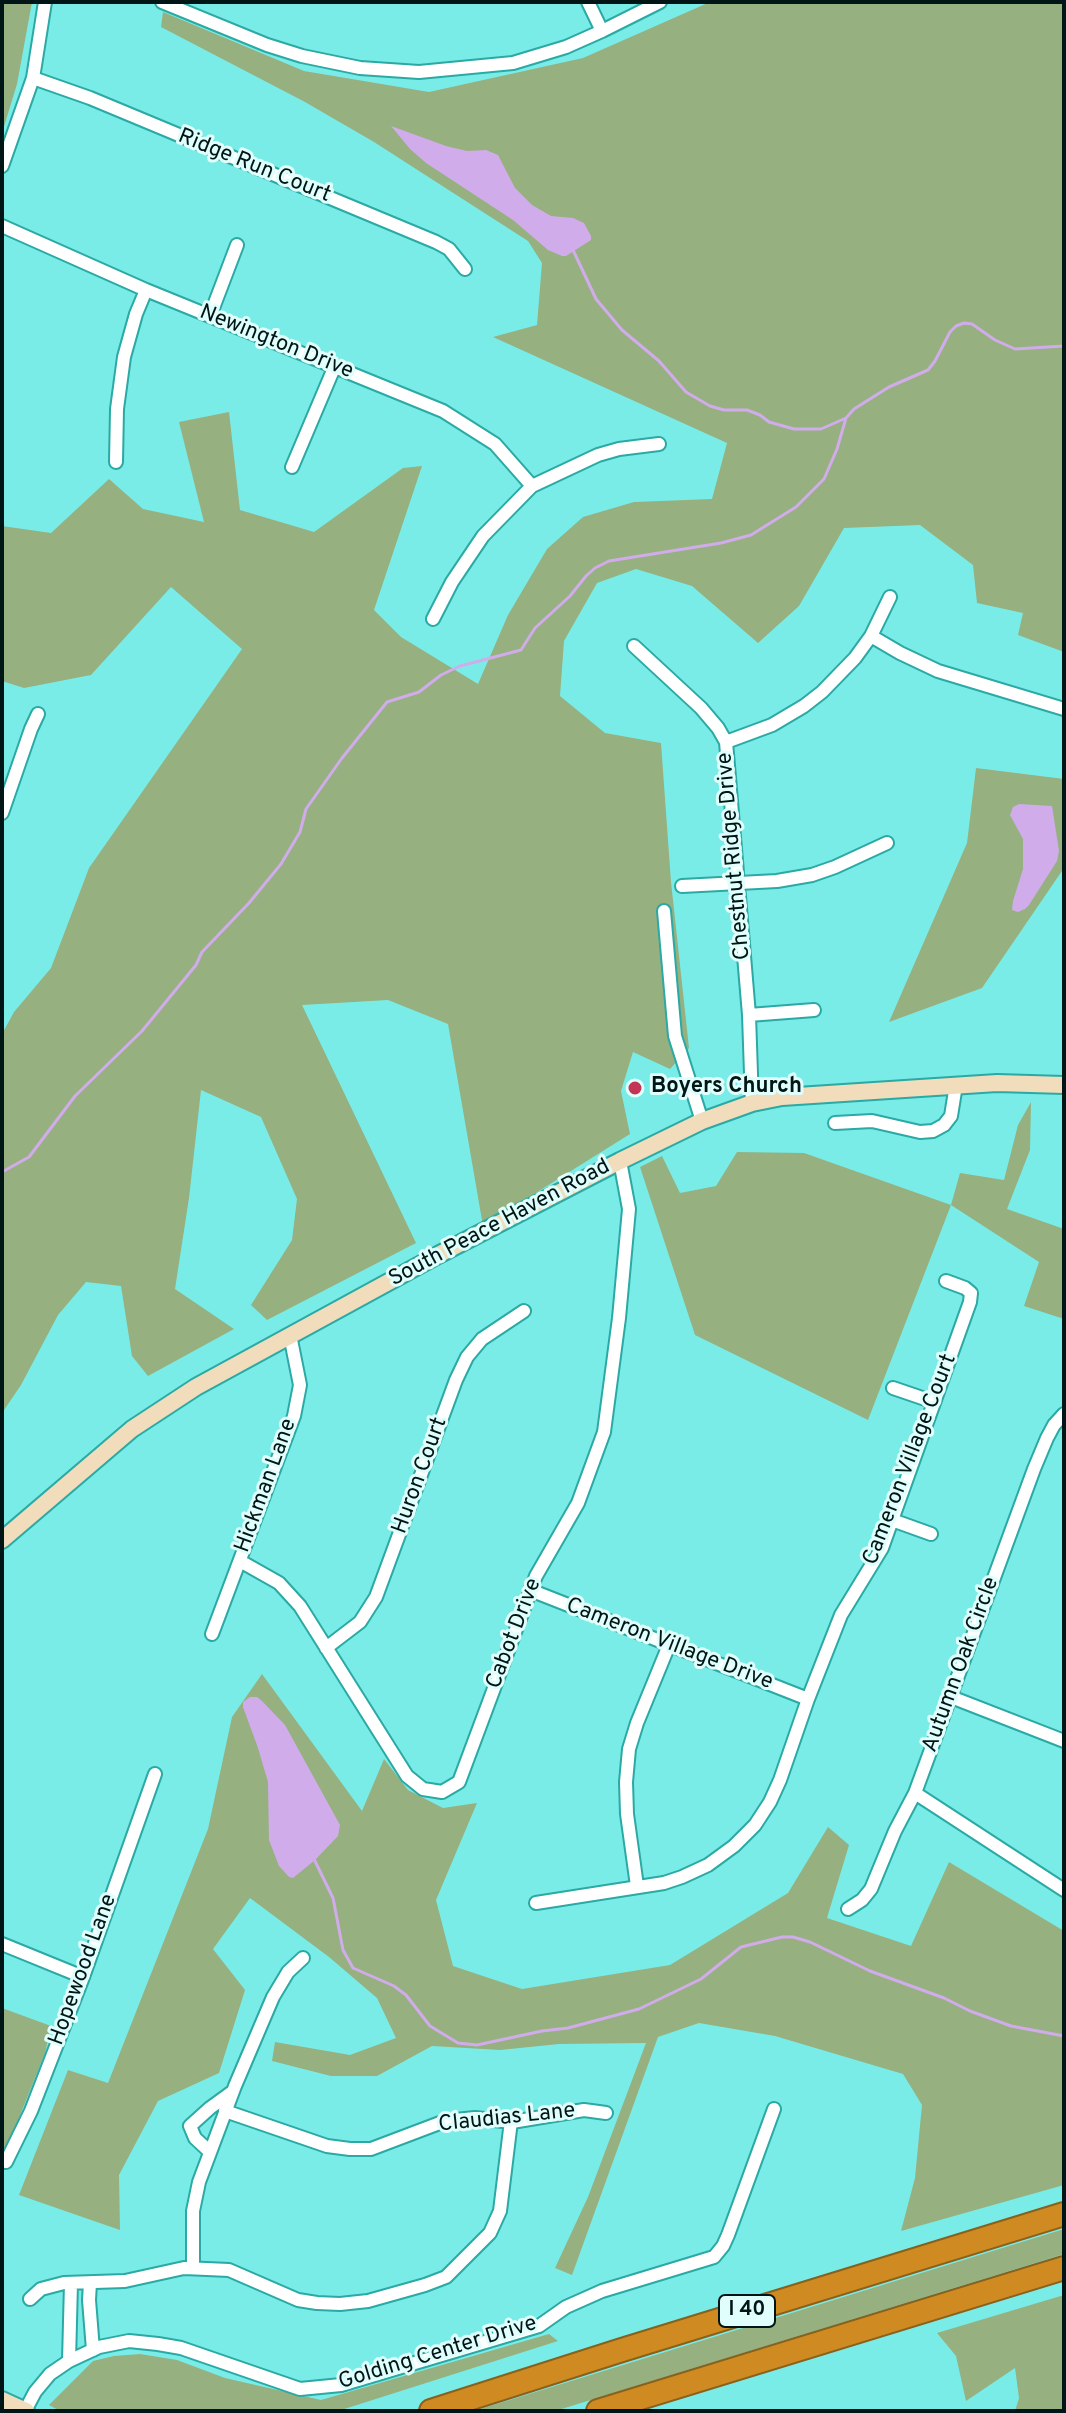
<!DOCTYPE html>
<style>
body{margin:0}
#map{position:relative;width:1066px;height:2413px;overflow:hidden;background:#7aece7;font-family:Overpass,sans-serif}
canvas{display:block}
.frame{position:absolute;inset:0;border:4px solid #001515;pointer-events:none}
</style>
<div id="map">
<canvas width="1066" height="2413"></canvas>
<div class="frame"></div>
</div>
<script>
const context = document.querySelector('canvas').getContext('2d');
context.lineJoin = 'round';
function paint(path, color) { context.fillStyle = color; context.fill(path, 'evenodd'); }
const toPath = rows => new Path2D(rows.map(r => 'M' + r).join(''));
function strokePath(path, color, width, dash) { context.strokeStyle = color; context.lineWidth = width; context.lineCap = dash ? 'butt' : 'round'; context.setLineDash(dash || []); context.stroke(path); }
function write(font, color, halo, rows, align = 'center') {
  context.font = font + ' Overpass,sans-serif'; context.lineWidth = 6; context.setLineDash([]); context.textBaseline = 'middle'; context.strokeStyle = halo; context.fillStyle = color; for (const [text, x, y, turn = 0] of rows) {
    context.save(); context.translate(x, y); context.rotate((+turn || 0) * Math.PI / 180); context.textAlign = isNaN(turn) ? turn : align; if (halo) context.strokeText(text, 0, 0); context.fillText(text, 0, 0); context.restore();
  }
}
paint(toPath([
 [2,2,32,2,17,84,2,133],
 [710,2,1064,2,1064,652,1018,635,1023,613,977,603,973,565,920,525,844,528,799,606,758,643,692,586,636,569,597,583,564,641,560,696,605,733,661,743,671,882,689,1048,670,1069,633,1052,621,1091,630,1134,483,1226,448,1024,388,1000,302,1005,416,1243,267,1320,251,1305,292,1240,297,1199,261,1117,201,1090,189,1198,175,1289,234,1329,148,1376,132,1356,121,1286,86,1282,58,1315,21,1385,2,1413,2,1034,14,1012,51,968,89,868,242,649,171,587,91,675,24,688,2,681,2,526,51,533,109,479,143,509,204,522,179,422,229,412,240,510,314,532,403,468,422,466,374,610,401,637,478,684,508,615,547,549,583,517,634,502,712,499,727,443,493,337,537,325,542,263,528,241,374,142,305,102,161,27,163,12,304,71,429,92,583,58],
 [976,768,1064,779,1064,868,982,988,889,1022,967,843],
 [1031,1102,1030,1150,1007,1209,1064,1229,1064,1319,1024,1306,1039,1262,951,1205,868,1420,695,1335,640,1167,662,1156,680,1193,716,1186,737,1152,804,1153,951,1205,960,1173,1004,1180,1018,1125],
 [262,1674,362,1811,384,1759,408,1790,443,1808,477,1803,436,1900,453,1966,522,1989,670,1965,788,1893,828,1827,849,1845,827,1918,911,1946,949,1862,1064,1931,1064,2185,901,2231,915,2178,922,2105,903,2074,775,2036,699,2023,658,2037,572,2275,555,2268,588,2197,646,2043,559,2044,500,2050,432,2046,377,2076,331,2076,272,2061,275,2042,350,2055,396,2038,377,1998,329,1957,250,1898,213,1949,245,1990,219,2073,158,2101,119,2175,120,2230,19,2195,68,2070,108,2083,208,1829,232,1717],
 [2,2008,51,2026,45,2053,2,2160],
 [1064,2229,1064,2254,555,2411,474,2411],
 [1064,2295,1064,2411,1015,2411,1019,2398,1015,2368,966,2401,956,2356,937,2333],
 [549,2334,558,2341,338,2411,60,2411,49,2405,93,2361,114,2356,140,2354,177,2360,225,2378,321,2400]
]), '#96b080');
paint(toPath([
 [391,126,446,146,467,151,486,150,498,155,515,188,532,205,551,216,573,218,584,223,591,236,591,240,566,256,562,256,548,250,513,220,426,163,410,149],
 [1019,804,1052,806,1059,851,1057,861,1029,905,1025,909,1018,912,1012,910,1013,901,1023,869,1023,839,1010,815,1013,807],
 [250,1697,257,1697,262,1701,285,1725,340,1825,338,1836,315,1860,293,1878,289,1877,279,1866,269,1840,268,1782,258,1748,243,1707,243,1702]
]), '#d1acea');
strokePath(toPath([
 [573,250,596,299,622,330,659,361,686,392,710,406,724,410,747,410,760,415,769,422,794,429,821,429,846,418],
 [2,1172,29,1157,75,1096,142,1031,196,965,202,952,249,903,281,864,300,832,306,809,342,758,387,702,419,692,441,675,460,666,521,650,535,628,570,596,586,576,595,568,609,561,721,543,751,535,796,507,824,479,837,449,846,418,854,409,889,387,928,370,935,361,950,332,956,326,964,323,972,324,995,340,1015,349,1064,346],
 [313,1857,333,1898,343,1950,353,1968,394,1986,406,1995,430,2026,458,2043,477,2045,542,2031,568,2028,639,2009,701,1979,741,1947,782,1937,793,1937,810,1942,870,1971,944,1998,970,2011,1011,2026,1064,2036]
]), '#d1acea', 3);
const street = toPath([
 [162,2,267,45,302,56,360,68,419,72,513,63,566,47,602,31,660,2],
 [588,2,602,31],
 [33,78,90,98,436,242,449,249,465,269],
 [2,166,33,78,45,2],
 [2,226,146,290,443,411,495,444,532,486],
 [210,316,237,245],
 [116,462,117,409,124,357,136,314,146,290],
 [292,467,334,368],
 [433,619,452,582,483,536,532,486,598,455,619,449,659,444],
 [871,636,900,653,938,671,1064,709],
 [634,646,701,708,718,728,726,742,749,1015,752,1103],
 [726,742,772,725,804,706,822,692,855,658,871,636,890,597],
 [2,813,31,729,38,714],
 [682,886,777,881,812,875,835,867,887,843],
 [664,911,675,1036,702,1121],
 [749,1015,814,1010],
 [835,1123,872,1121,920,1132,933,1131,944,1125,951,1116,956,1085],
 [893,1388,934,1402],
 [892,1520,931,1534],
 [240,1561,279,1583,300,1606,407,1776,423,1789,442,1792,459,1782,536,1576,578,1503,604,1432,619,1318,629,1209,620,1161],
 [530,1590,808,1699],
 [212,1634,294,1416,300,1385,290,1335],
 [326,1648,360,1622,376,1597,456,1380,467,1357,482,1339,524,1311],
 [951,1697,1064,1741],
 [915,1793,1064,1890],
 [637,1886,627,1814,626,1782,629,1749,637,1723,669,1645],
 [536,1903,664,1883,682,1877,708,1865,734,1846,755,1825,770,1802,780,1780,808,1699,841,1615,882,1548,970,1302,971,1293,965,1288,946,1281],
 [848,1909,862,1900,871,1889,895,1831,915,1793,1034,1469,1047,1438,1054,1425,1064,1414],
 [2,1944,83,1977],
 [225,2111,327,2146,350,2149,371,2149,445,2121,475,2118,512,2122,584,2110,606,2113],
 [210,2152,195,2138,190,2126,210,2108,232,2092],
 [6,2162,31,2111,83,1977,155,1774],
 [193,2268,193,2211,199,2182,235,2086,273,1997,288,1972,303,1958],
 [90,2283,89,2300,93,2350],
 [30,2299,41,2289,64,2283,125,2281,184,2268,229,2270,298,2300,317,2303,340,2304,368,2301,425,2285,446,2277,490,2233,500,2211,511,2121],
 [69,2361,71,2283],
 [25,2411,35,2392,50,2374,69,2361,99,2347,129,2341,158,2344,181,2348,300,2389,341,2385,539,2326,566,2307,602,2291,714,2257,723,2246,728,2235,774,2109]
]);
const secondary = toPath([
 [2,1540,132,1429,196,1387,438,1255,620,1161,702,1121,752,1103,782,1097,997,1083,1064,1085],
 [2,2400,26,2411]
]);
const highway = toPath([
 [431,2411,622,2350,1064,2214],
 [598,2411,1064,2268]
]);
strokePath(street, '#2ba9a4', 16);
strokePath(secondary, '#2ba9a4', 20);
strokePath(highway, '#87611d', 26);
strokePath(street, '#fff', 12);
strokePath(secondary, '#f1dcbc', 16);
strokePath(highway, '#cf8a21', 22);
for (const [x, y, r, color] of [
 [635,1088,8,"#c33457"]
]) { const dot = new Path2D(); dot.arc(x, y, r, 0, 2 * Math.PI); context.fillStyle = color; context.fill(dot); strokePath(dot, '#e0fefc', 3); }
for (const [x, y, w] of [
 [747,2311,56]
]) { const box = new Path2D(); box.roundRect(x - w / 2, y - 16, w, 32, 6); context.fillStyle = '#e0fefc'; context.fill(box); strokePath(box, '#001515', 2); }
write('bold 20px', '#001515', null, [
 ["I 40",747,2311]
]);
write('22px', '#001515', '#e0fefc', [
 ["Ridge Run Court",254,167,22],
 ["Newington Drive",276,343,22],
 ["Chestnut Ridge Drive",735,856,-95],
 ["South Peace Haven Road",500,1224,-28],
 ["Cameron Village Court",911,1460,-69],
 ["Huron Court",421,1476,-70],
 ["Hickman Lane",267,1486,-70],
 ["Cabot Drive",515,1634,-69],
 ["Cameron Village Drive",669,1645,21],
 ["Autumn Oak Circle",962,1665,-70],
 ["Hopewood Lane",84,1970,-70],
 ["Claudias Lane",507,2119,-6],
 ["Golding Center Drive",438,2354,-17]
]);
write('bold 22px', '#001515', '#e0fefc', [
 ["Boyers Church",651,1088]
], 'left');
</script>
